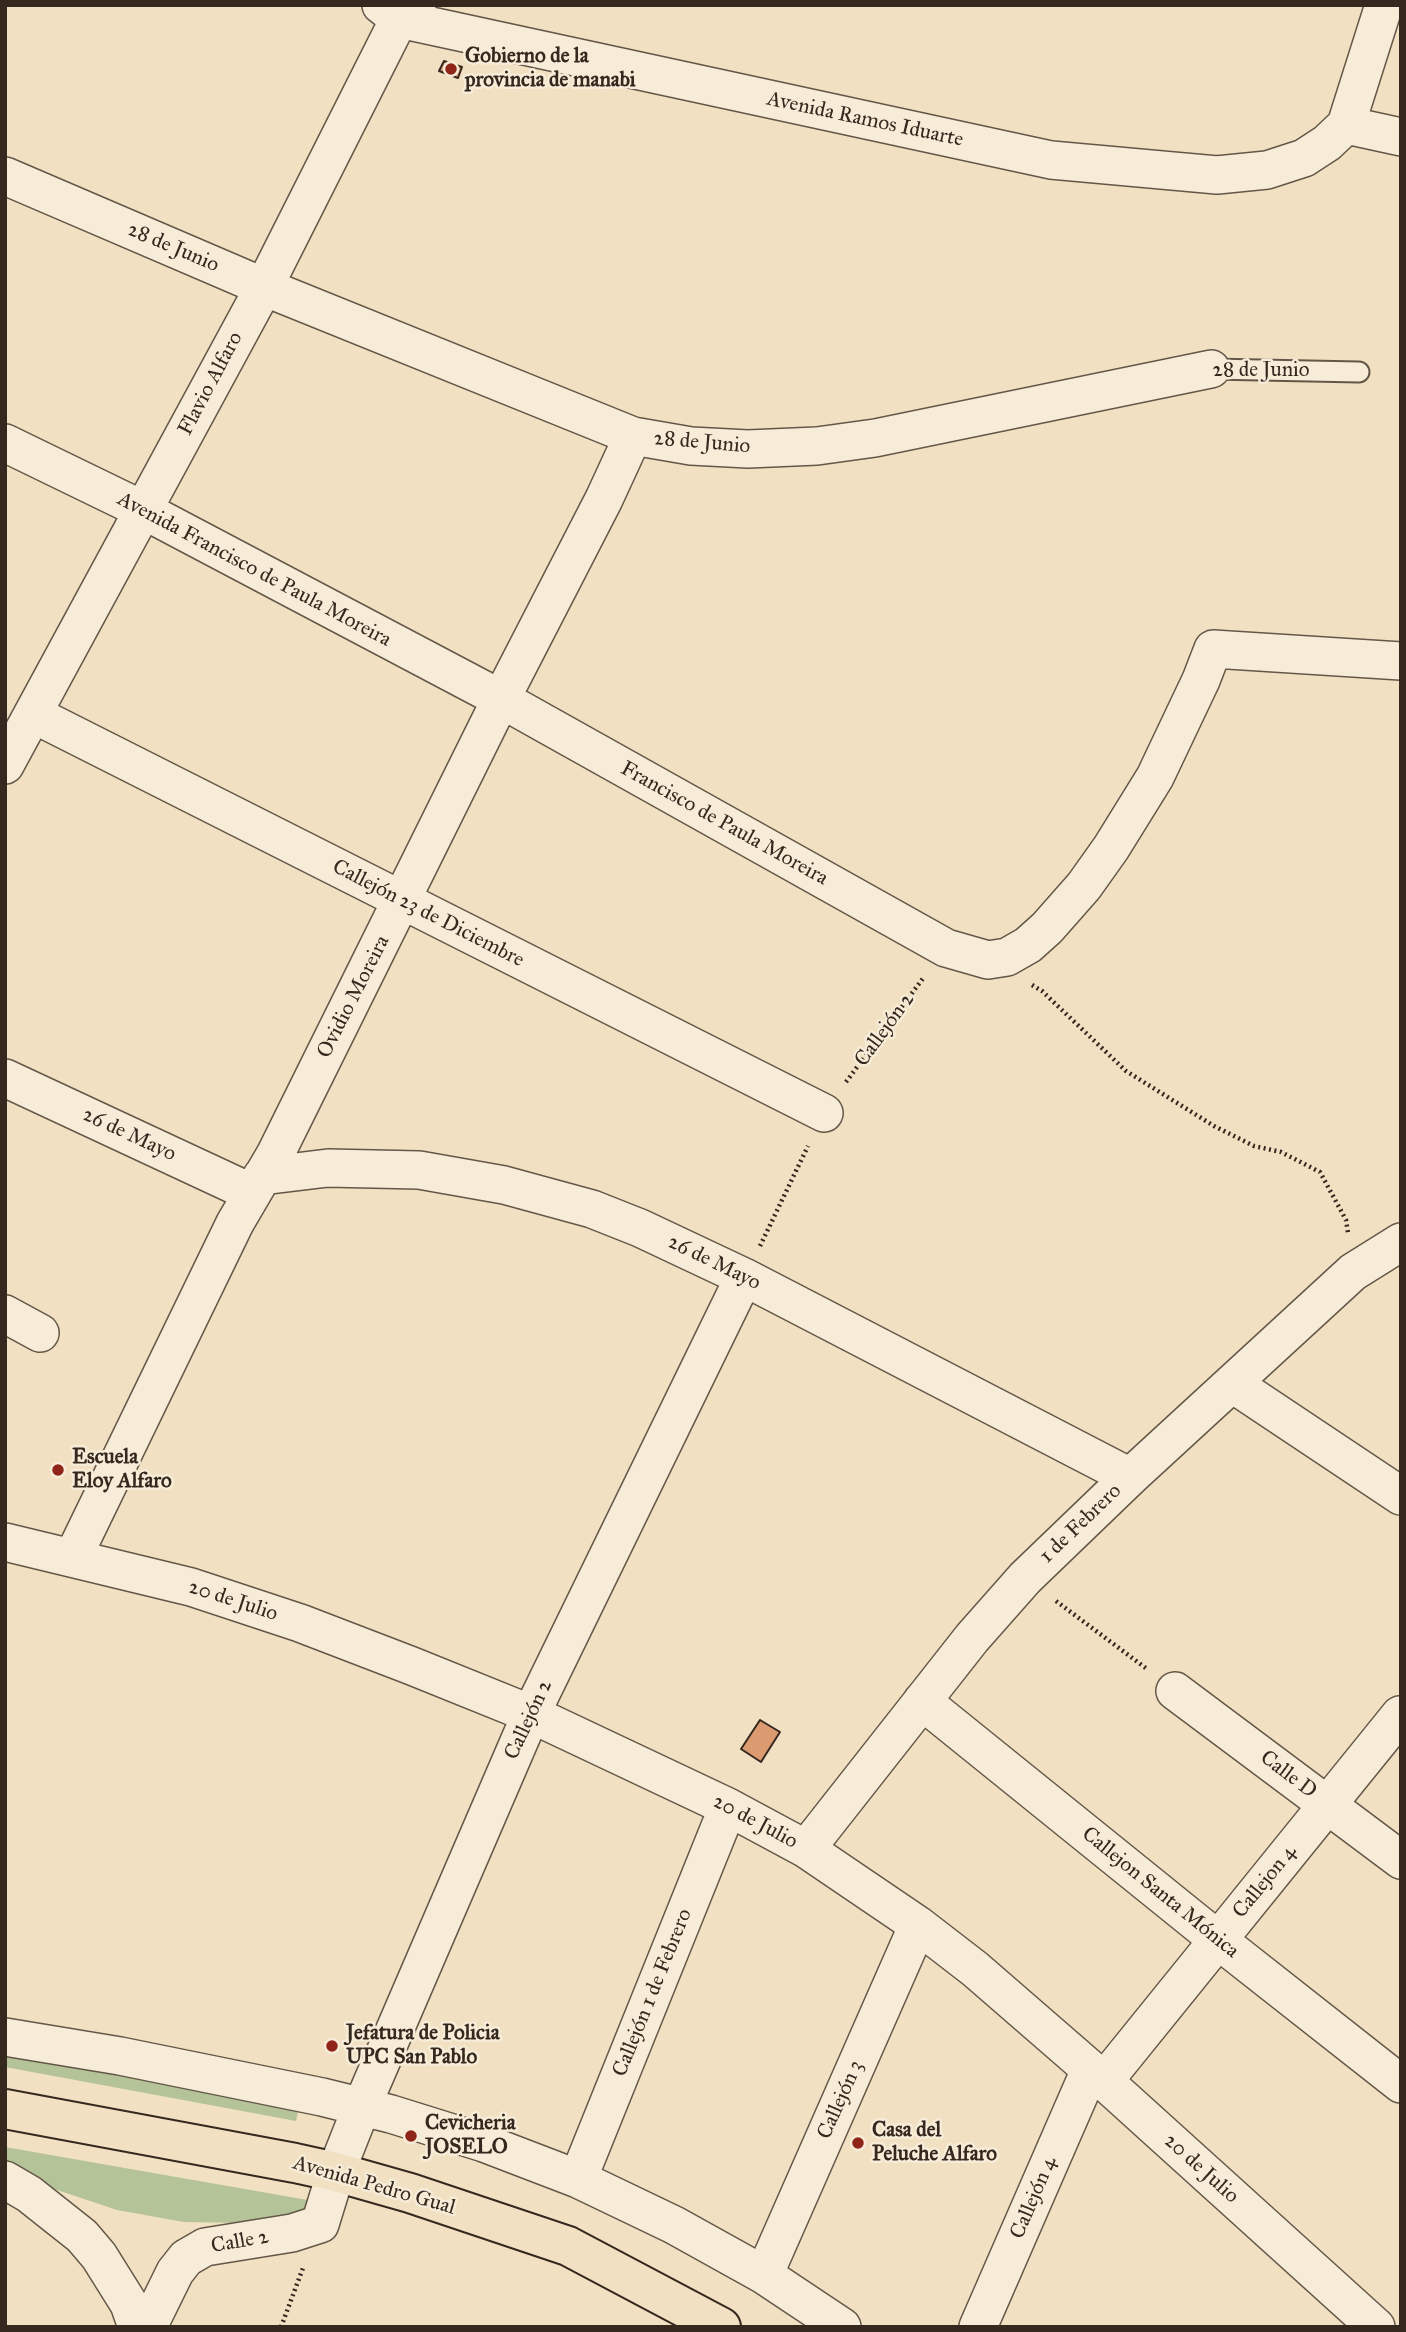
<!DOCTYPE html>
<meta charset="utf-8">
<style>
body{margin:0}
#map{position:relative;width:1406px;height:2332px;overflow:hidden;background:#f1e1c2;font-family:"IM FELL Great Primer",serif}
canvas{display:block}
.frame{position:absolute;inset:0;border:7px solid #35291f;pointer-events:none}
</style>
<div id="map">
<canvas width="1406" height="2332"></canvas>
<div class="frame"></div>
</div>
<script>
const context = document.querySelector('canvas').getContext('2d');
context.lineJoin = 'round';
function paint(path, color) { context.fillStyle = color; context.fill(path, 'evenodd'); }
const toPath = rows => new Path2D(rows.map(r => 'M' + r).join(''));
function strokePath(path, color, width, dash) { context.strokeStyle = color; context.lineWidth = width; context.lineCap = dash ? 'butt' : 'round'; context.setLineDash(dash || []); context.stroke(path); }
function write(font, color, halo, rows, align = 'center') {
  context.font = font + ' "IM FELL Great Primer",serif'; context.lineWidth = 5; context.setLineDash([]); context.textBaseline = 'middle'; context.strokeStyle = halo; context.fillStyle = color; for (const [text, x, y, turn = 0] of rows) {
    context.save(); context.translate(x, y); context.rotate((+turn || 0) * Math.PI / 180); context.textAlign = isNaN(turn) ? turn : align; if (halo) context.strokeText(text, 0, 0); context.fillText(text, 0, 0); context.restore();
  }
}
paint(toPath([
 [5,2053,299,2107,296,2121,5,2067],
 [5,2147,319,2202,307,2213,247,2223,184,2222,117,2210,57,2190,11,2171,5,2168]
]), '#b4c498');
const building = toPath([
 [444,61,462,67,458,78,439,71,444,61],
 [760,1720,780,1732,761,1762,741,1749,760,1720]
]);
paint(building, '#dc9a71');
strokePath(building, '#35291f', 2);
const lane = toPath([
 [1211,369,1359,372]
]);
const street = toPath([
 [381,5,399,19,1051,160,1217,175,1267,170,1304,158,1327,143,1346,125,1384,5],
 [1346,125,1401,137],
 [5,176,264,287,633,436,691,446,748,449,817,446,875,438,1211,369],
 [5,443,143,510,501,699,946,948,988,960,1007,957,1028,945,1047,928,1084,886,1111,848,1155,777,1201,680,1213,649,1401,661],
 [33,714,824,1113],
 [5,765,264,287,399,19,417,5],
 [5,1078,252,1193],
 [262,1176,328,1168,419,1170,504,1185,592,1209,640,1228,744,1277,1130,1477],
 [5,1314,40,1333],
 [1233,1384,1401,1496],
 [5,1542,191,1587,300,1623,412,1666,531,1714,728,1807,806,1849,918,1925,975,1969,1104,2081,1376,2327],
 [73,1557,235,1223,276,1153,501,699,604,499,633,436],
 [1175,1691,1401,1860],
 [922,1701,1218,1940,1401,2084],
 [806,1849,972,1638,1025,1578,1130,1477,1353,1272,1401,1242],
 [5,2037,120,2056,322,2097,391,2114,484,2143,578,2179,674,2225,764,2275,842,2327],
 [1104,2081,1400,1715],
 [578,2179,728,1807],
 [5,2180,29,2194,82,2236,99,2256,129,2304,137,2327],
 [764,2275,918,1925],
 [148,2327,175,2272,186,2258,205,2247,292,2233,320,2224,336,2172,362,2106,531,1714,744,1277],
 [978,2327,1090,2070]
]);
const highway = toPath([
 [5,2109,295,2163,336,2172,410,2193,568,2246,721,2327]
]);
strokePath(lane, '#645748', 23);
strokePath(street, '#645748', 40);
strokePath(highway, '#35291f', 42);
strokePath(toPath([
 [1032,985,1042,991,1126,1071,1214,1126,1254,1146,1281,1152,1320,1172,1346,1220,1348,1233],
 [846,1082,924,977],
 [760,1246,808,1146],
 [1056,1601,1147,1669],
 [281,2327,303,2268]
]), '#35291f', 4.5, [2, 3.5]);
strokePath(lane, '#f6ecd7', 19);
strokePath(street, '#f6ecd7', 37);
strokePath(highway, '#f1e1c2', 38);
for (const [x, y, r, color] of [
 [451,69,7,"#8f2418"],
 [58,1470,7,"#8f2418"],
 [332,2046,7,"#8f2418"],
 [411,2136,7,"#8f2418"],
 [858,2143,7,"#8f2418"]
]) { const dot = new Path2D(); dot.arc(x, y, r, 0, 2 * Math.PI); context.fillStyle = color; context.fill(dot); strokePath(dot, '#f6ecd7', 2.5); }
write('bold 21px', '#35291f', '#f6ecd7', [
 ["Gobierno de la",465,57],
 ["provincia de manabi",465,81],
 ["Escuela",72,1458],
 ["Eloy Alfaro",72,1482],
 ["Jefatura de Policia",346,2034],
 ["UPC San Pablo",346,2058],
 ["Cevicheria",425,2124],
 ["JOSELO",425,2148],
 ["Casa del",872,2131],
 ["Peluche Alfaro",872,2155]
], 'left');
write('21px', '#35291f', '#f6ecd7', [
 ["Avenida Ramos Iduarte",865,120,12],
 ["28 de Junio",173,248,23],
 ["28 de Junio",1261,371],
 ["Flavio Alfaro",211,384,-62],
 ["28 de Junio",702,443,5],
 ["Avenida Francisco de Paula Moreira",254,570,28],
 ["Francisco de Paula Moreira",724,824,29],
 ["Callejón 23 de Diciembre",428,914,27],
 ["Ovidio Moreira",354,997,-63],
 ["Callejón 2",885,1030,-54],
 ["26 de Mayo",129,1135,25],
 ["26 de Mayo",714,1263,26],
 ["1 de Febrero",1081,1524,-44],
 ["20 de Julio",233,1601,18],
 ["Callejón 2",529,1720,-65],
 ["Calle D",1288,1775,37],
 ["20 de Julio",755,1822,28],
 ["Callejon 4",1265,1882,-51],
 ["Callejon Santa Mónica",1160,1893,39],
 ["Callejón 1 de Febrero",653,1993,-68],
 ["Callejón 3",841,2100,-66],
 ["20 de Julio",1201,2169,42],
 ["Avenida Pedro Gual",374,2186,16],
 ["Callejón 4",1034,2198,-67],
 ["Calle 2",240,2242,-10]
]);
</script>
